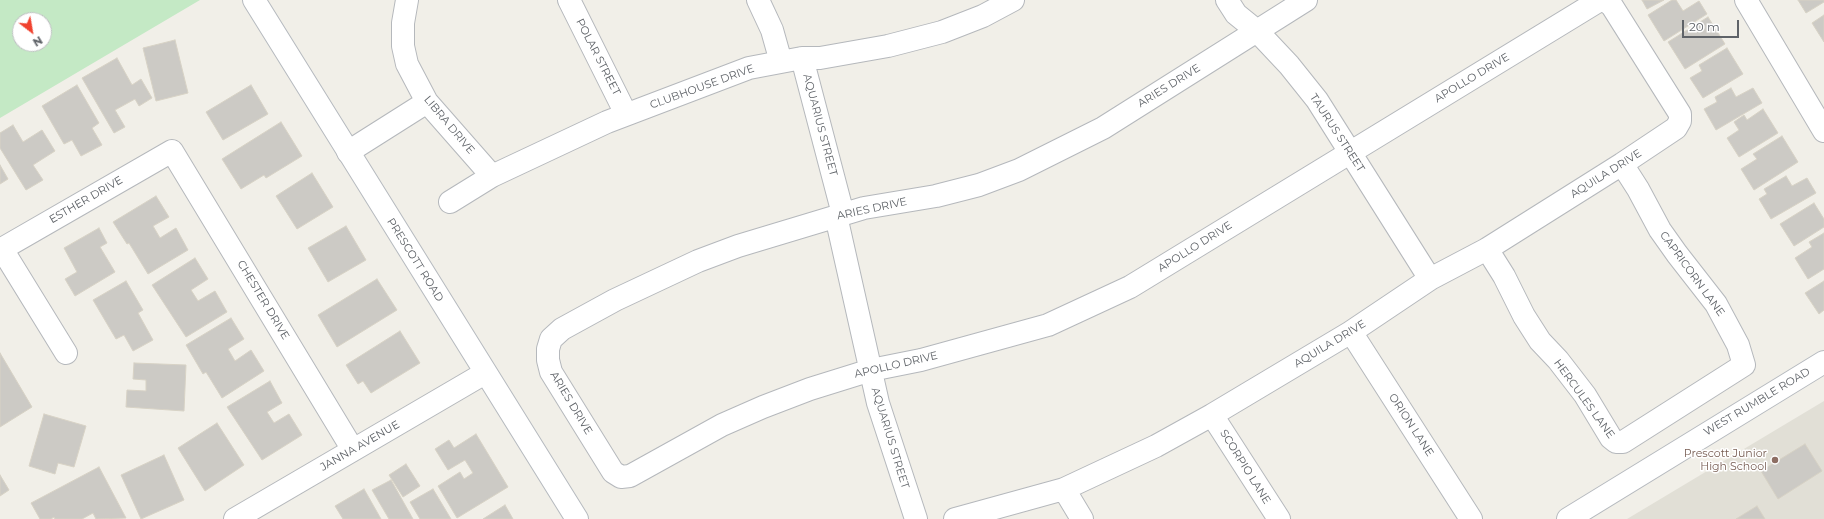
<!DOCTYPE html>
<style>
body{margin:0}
#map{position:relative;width:1824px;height:519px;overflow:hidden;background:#f1efe8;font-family:Montserrat,sans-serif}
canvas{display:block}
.north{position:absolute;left:12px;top:12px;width:40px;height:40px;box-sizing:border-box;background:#fff;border:1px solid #bfc1c3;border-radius:50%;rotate:149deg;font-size:11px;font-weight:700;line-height:16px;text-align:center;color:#5f6368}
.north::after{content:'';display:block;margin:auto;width:14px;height:18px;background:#f0422f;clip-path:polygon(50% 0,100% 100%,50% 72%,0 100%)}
.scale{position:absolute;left:1682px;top:20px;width:57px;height:18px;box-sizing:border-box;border:2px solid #5f6368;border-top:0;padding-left:5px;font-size:12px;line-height:14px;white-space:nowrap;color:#5f6368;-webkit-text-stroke:3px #fff;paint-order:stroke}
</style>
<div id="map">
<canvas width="1824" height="519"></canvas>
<div class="north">N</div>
<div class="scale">20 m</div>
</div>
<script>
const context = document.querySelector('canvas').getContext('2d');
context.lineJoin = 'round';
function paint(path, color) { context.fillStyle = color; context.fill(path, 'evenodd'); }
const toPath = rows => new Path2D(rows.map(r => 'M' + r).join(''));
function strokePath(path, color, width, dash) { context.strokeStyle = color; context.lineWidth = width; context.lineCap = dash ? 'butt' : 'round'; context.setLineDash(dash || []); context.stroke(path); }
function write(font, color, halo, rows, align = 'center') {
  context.font = font + ' Montserrat,sans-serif'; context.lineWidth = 3; context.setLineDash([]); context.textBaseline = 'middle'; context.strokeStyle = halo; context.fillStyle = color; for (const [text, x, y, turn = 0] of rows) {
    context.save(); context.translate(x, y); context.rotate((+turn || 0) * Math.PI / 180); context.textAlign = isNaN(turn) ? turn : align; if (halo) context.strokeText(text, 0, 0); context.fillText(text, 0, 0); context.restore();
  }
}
paint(toPath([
 [1824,401,1824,519,1627,519]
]), '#e1dfd6');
paint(toPath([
 [0,0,200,0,0,118],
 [20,20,44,20,44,44,20,44]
]), '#c4e9c5');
const building = toPath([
 [1642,0,1664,0,1647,9,1642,0],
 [1672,0,1676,0,1683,11,1699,1,1707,14,1664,41,1648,15,1672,0],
 [1798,0,1824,0,1824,2,1806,13,1798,0],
 [1824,15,1824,42,1812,23,1824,15],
 [1708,17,1725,44,1685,69,1668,42,1708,17],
 [175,40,188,93,156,101,143,48,175,40],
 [1727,48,1743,74,1703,98,1690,78,1702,71,1699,65,1727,48],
 [117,58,132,85,141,79,152,98,139,106,135,99,115,110,125,127,114,133,82,78,117,58],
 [77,85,99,123,92,128,102,145,81,156,72,140,64,144,42,106,77,85],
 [251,85,268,114,223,140,206,112,251,85],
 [1731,88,1736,97,1753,88,1762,103,1716,130,1704,109,1717,102,1715,97,1731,88],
 [1763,109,1778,133,1739,157,1727,138,1739,130,1734,122,1744,115,1747,120,1763,109],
 [281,122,302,156,266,178,264,175,241,189,222,159,281,122],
 [13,125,23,142,42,130,55,151,33,165,43,180,26,190,0,148,0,133,13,125],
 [1782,136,1798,162,1754,190,1741,169,1757,159,1753,154,1782,136],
 [0,165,8,179,0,184,0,165],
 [312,173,333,207,297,229,276,196,312,173],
 [1786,176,1792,186,1807,178,1816,193,1771,219,1759,199,1767,194,1764,189,1786,176],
 [156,196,169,217,153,226,160,238,176,228,188,250,148,274,129,243,127,244,113,222,156,196],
 [1814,203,1824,219,1824,227,1794,246,1780,224,1814,203],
 [346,226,366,260,328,282,308,248,346,226],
 [99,228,107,243,100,247,115,272,75,296,65,279,77,272,64,248,99,228],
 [1824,233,1824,269,1808,279,1795,258,1812,247,1809,242,1824,233],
 [195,258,208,279,191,290,198,301,215,291,227,312,186,337,152,285,195,258],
 [377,279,397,310,337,347,318,315,377,279],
 [126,281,143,310,138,313,153,340,133,351,124,335,116,339,93,300,126,281],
 [1824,281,1824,310,1819,314,1805,293,1824,281],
 [231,318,244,339,228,349,235,361,251,350,264,371,222,398,206,372,203,374,186,345,231,318],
 [400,331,420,363,371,393,363,381,358,384,346,365,400,331],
 [0,353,32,407,0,427,0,353],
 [134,363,186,365,184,411,126,407,127,390,146,391,146,380,133,379,134,363],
 [270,381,282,403,267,412,274,423,289,414,302,435,262,460,227,407,270,381],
 [44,414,86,426,74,467,58,463,55,474,29,466,44,414],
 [217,423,244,465,205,491,178,448,217,423],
 [476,434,508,487,457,518,438,486,460,472,464,479,473,473,465,460,448,470,435,449,449,440,454,448,476,434],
 [1805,444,1822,471,1778,499,1761,471,1805,444],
 [164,455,184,500,141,519,121,475,164,455],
 [406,464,420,486,403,497,389,475,406,464],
 [99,467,126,518,96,519,93,513,82,519,55,519,54,517,51,519,40,519,31,503,99,467],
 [0,475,9,490,0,496,0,475],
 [391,480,413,519,389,519,372,490,391,480],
 [364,489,381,519,343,519,335,506,364,489],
 [433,489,451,519,420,519,410,502,433,489],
 [505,505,513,519,483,519,505,505],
 [1757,506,1765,519,1736,519,1757,506]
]);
paint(building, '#cccac5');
strokePath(building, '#d7d2c5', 1);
const street = toPath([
 [407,0,403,23,403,46,407,64,427,102,492,176],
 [569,0,626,114],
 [758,0,772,30,781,62],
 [1227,0,1236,14,1257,31,1289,65,1317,100,1430,279],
 [1746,0,1824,131],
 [802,58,843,214],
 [348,152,427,102],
 [450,202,492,176,607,122,749,68,802,58,820,58,888,46,942,32,983,16,1013,0],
 [836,216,878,403,916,519],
 [2,249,66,353],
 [1487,249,1504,276,1524,316,1540,341,1558,360,1585,395,1611,438,1616,442,1623,442,1744,365,1738,345,1716,304,1677,254,1660,230,1638,189,1622,164],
 [0,250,172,151,353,450],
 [1351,332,1471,519],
 [1212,415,1279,519],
 [1064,489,1082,519],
 [235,519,485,373],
 [955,519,1064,489,1156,446,1212,415,1351,332,1430,279,1487,249,1622,164,1676,128,1680,121,1680,114,1612,6,1607,2,1600,0,1130,287,1048,325,921,360,871,370,810,389,763,407,722,425,630,476,621,477,613,472,551,372,548,360,548,349,551,339,562,329,615,300,698,261,738,246,864,208,936,196,979,185,1019,170,1103,128,1306,0]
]);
const secondary = toPath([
 [254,0,577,519],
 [1568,519,1824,362]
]);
strokePath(street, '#b5b8bc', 24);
strokePath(secondary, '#b6babf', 24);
strokePath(street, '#fff', 22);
strokePath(secondary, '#fff', 22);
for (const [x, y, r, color] of [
 [1775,460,4,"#8d6e63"]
]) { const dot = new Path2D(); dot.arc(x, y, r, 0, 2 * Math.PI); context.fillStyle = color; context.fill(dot); strokePath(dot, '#fff', 1.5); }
write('11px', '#5f6368', '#fff', [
 ["POLAR STREET",598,57,63],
 ["APOLLO DRIVE",1472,78,-31],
 ["ARIES DRIVE",1169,86,-32],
 ["CLUBHOUSE DRIVE",702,87,-20],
 ["LIBRA DRIVE",449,125,50],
 ["AQUARIUS STREET",820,125,75],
 ["TAURUS STREET",1337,133,57],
 ["AQUILA DRIVE",1606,174,-32],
 ["ESTHER DRIVE",86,200,-30],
 ["ARIES DRIVE",872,209,-12],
 ["APOLLO DRIVE",1195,247,-32],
 ["PRESCOTT ROAD",415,260,58],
 ["CAPRICORN LANE",1692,274,54],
 ["CHESTER DRIVE",263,300,59],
 ["AQUILA DRIVE",1330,344,-31],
 ["APOLLO DRIVE",896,365,-13],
 ["HERCULES LANE",1584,399,54],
 ["WEST RUMBLE ROAD",1757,402,-31],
 ["ARIES DRIVE",571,403,59],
 ["ORION LANE",1411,425,57],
 ["AQUARIUS STREET",890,438,73],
 ["JANNA AVENUE",360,446,-30],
 ["SCORPIO LANE",1245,467,58]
]);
write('11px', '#785e54', '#fff', [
 ["Prescott Junior",1767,454],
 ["High School",1767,467]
], 'right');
</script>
